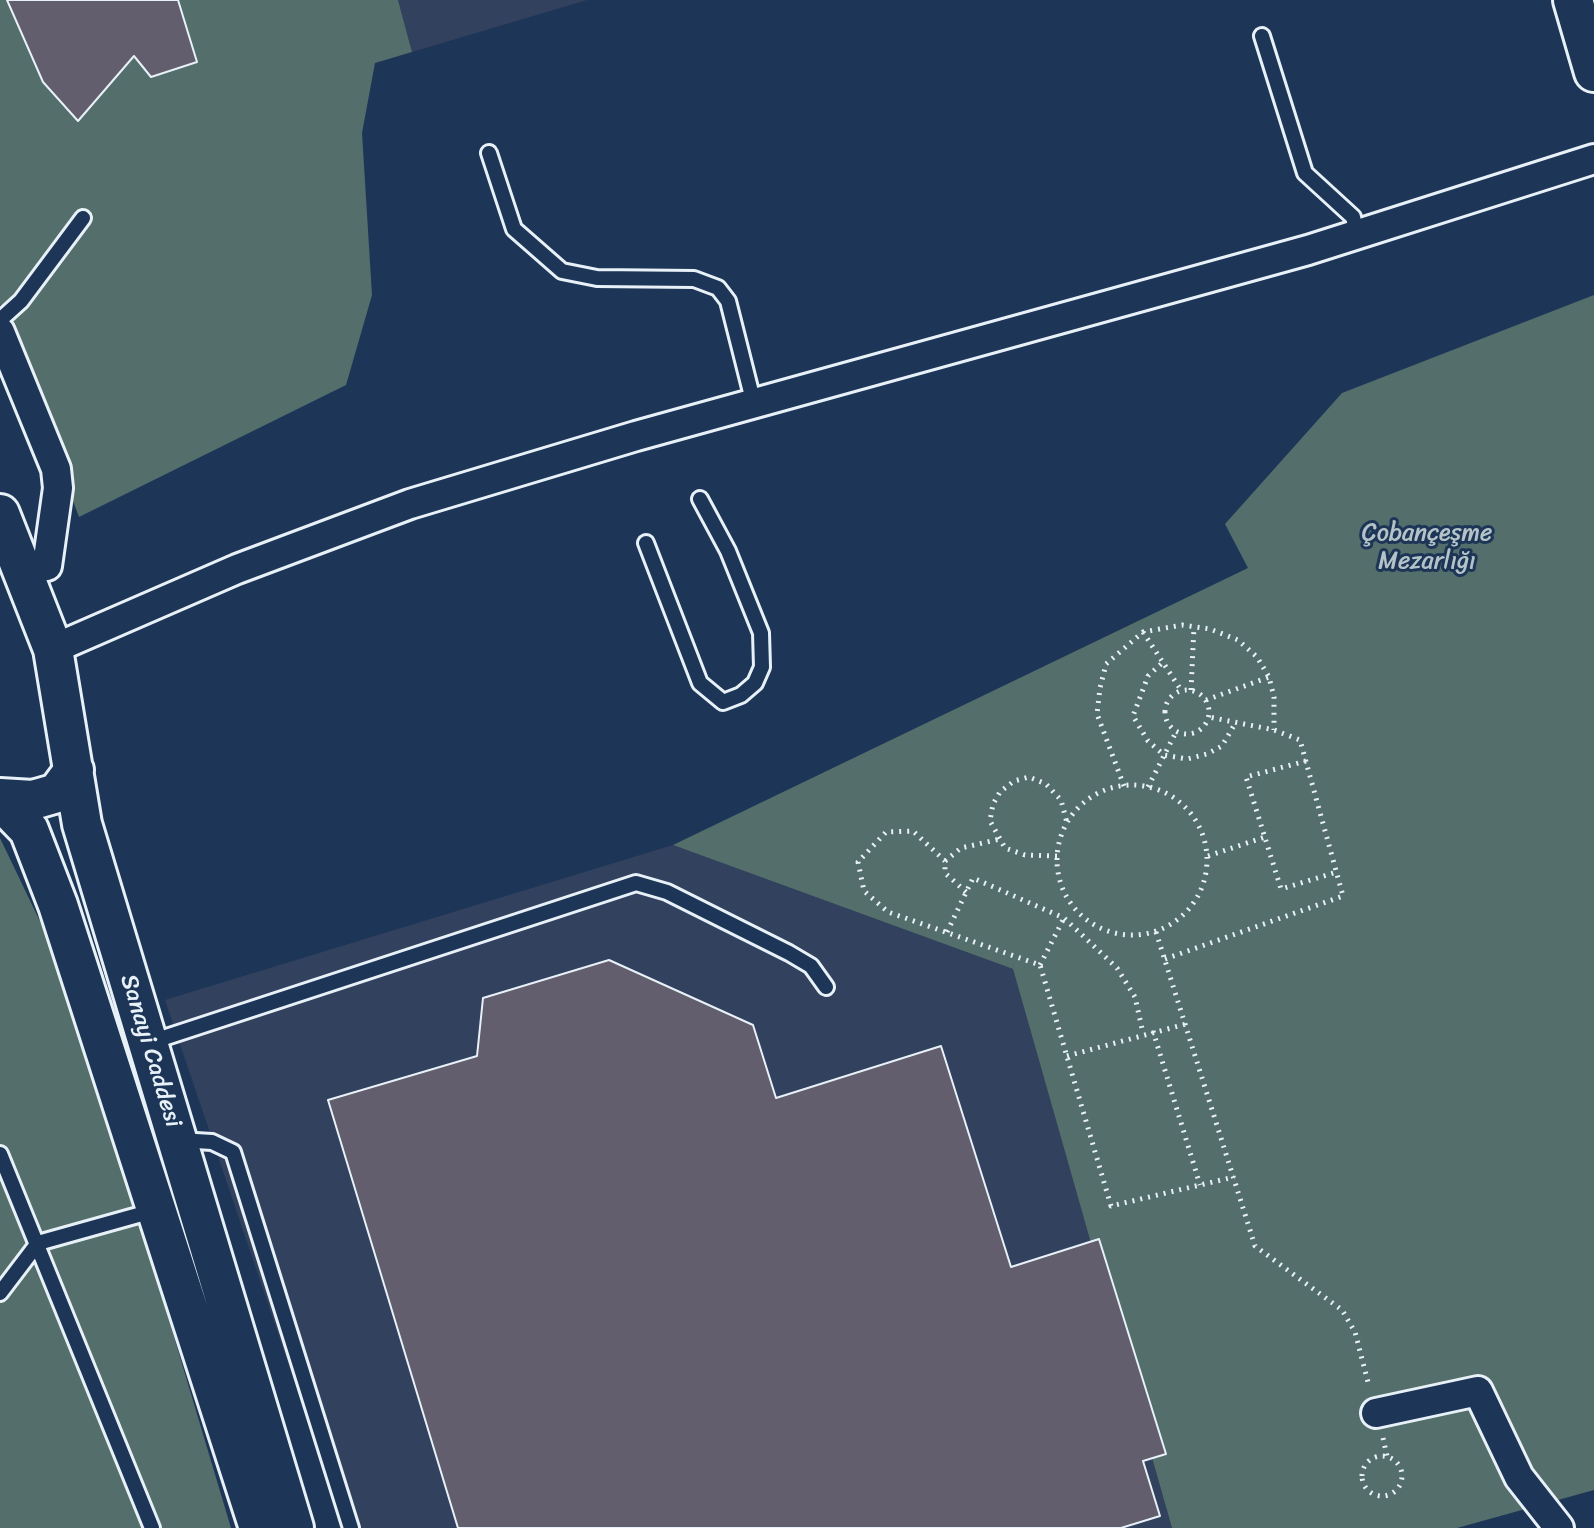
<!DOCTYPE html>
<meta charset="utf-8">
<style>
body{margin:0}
canvas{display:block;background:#1d3557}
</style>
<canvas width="1594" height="1528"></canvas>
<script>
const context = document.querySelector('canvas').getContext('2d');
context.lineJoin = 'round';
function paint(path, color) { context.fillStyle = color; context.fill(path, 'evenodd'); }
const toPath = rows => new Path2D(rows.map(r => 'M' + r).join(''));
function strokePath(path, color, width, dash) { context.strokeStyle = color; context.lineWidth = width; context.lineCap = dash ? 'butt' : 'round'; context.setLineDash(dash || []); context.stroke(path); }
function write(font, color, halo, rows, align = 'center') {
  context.font = font + ' Sriracha,sans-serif'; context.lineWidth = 6; context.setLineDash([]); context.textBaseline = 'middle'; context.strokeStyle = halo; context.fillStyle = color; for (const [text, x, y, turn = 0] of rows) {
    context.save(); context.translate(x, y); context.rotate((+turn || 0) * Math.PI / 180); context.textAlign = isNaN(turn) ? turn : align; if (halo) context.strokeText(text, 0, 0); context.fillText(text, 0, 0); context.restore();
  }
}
paint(toPath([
 [398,0,587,0,412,52],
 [673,845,1013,969,1172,1528,344,1528,165,1000]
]), '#32415e');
paint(toPath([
 [0,0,398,0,412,52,375,63,362,133,372,295,346,385,79,517,0,304],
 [1594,295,1594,1490,1457,1528,1172,1528,1013,969,673,845,1248,568,1225,524,1342,393],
 [0,838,47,936,146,1243,231,1528,0,1528]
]), '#536e6b');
const building = toPath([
 [7,0,178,0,197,62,151,77,134,56,78,121,43,82,7,0],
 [609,960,753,1025,776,1098,941,1046,1011,1267,1099,1239,1166,1454,1143,1461,1160,1516,1121,1528,458,1528,328,1100,477,1056,483,998,609,960]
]);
paint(building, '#625e6e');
strokePath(building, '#e8f1f8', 2);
const lane = toPath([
 [1262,36,1305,173,1353,217,1357,234],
 [489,153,514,229,562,271,597,278,694,279,718,288,728,301,754,404],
 [0,320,21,301,83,218],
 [646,543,700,683,723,702,741,695,755,683,762,667,761,633,728,551,700,499],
 [148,1043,636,883,667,892,789,953,811,966,826,987],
 [179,1140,212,1142,233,1152,351,1528],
 [0,1154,152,1528],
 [0,1293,38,1243,156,1210]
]);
const street = toPath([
 [0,332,56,469,58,488,47,566,23,570],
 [53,649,237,569,410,504,636,436,1308,250,1594,159],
 [1376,1413,1478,1391,1519,1477,1559,1528]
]);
const secondary = toPath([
 [1573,0,1594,72],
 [0,514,53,649,82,824,294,1528],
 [0,798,33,800,57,793,74,770],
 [0,800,29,830,58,905,259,1528]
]);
strokePath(lane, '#e8f1f8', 20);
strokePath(street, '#e8f1f8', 34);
strokePath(secondary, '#e8f1f8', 44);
strokePath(toPath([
 [1143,632,1181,690],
 [1161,664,1148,676,1133,716,1148,741,1164,755,1187,759,1207,754,1222,746,1236,722],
 '1165 712a22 22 0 1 1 44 0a22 22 0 1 1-44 0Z',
 [1191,690,1194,627],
 [1206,700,1269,677],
 [1306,761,1246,777,1281,889,1337,872],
 '1057 860a75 75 0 1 1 150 0a75 75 0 1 1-150 0Z',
 [1124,786,1097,714,1100,688,1106,664,1143,632,1182,625,1210,629,1238,640,1257,657,1269,677,1274,697,1274,730],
 [1148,787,1176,732],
 [1057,856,1025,855,1005,848,990,821,993,804,1000,792,1014,781,1029,777,1046,784,1061,800,1067,823],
 [1208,856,1265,837],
 [945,861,961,848,1000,839],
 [966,892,945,873,945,861,913,831,886,832,858,862,864,891,888,912,1040,965,1111,1206,1234,1177],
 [947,932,973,878,1064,918,1117,968,1135,997,1143,1033],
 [1156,932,1255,1246,1342,1310,1355,1332,1369,1386],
 [1165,959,1343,896,1300,740,1274,730,1209,717],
 [1040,965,1064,918],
 [1153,1031,1200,1185],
 [1067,1056,1186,1024],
 [1383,1438,1387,1456],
 '1362 1476a20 20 0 1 1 40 0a20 20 0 1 1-40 0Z'
]), '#e8f1f8', 5, [2, 6]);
strokePath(lane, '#1d3557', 14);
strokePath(street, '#1d3557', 28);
strokePath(secondary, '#1d3557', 38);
write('24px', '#b4c3c7', '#1d3557', [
 ["Çobançeşme",1427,534],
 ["Mezarlığı",1427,562]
]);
write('24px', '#e8f1f8', '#1d3557', [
 ["Sanayi Caddesi",150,1051,73]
]);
</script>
